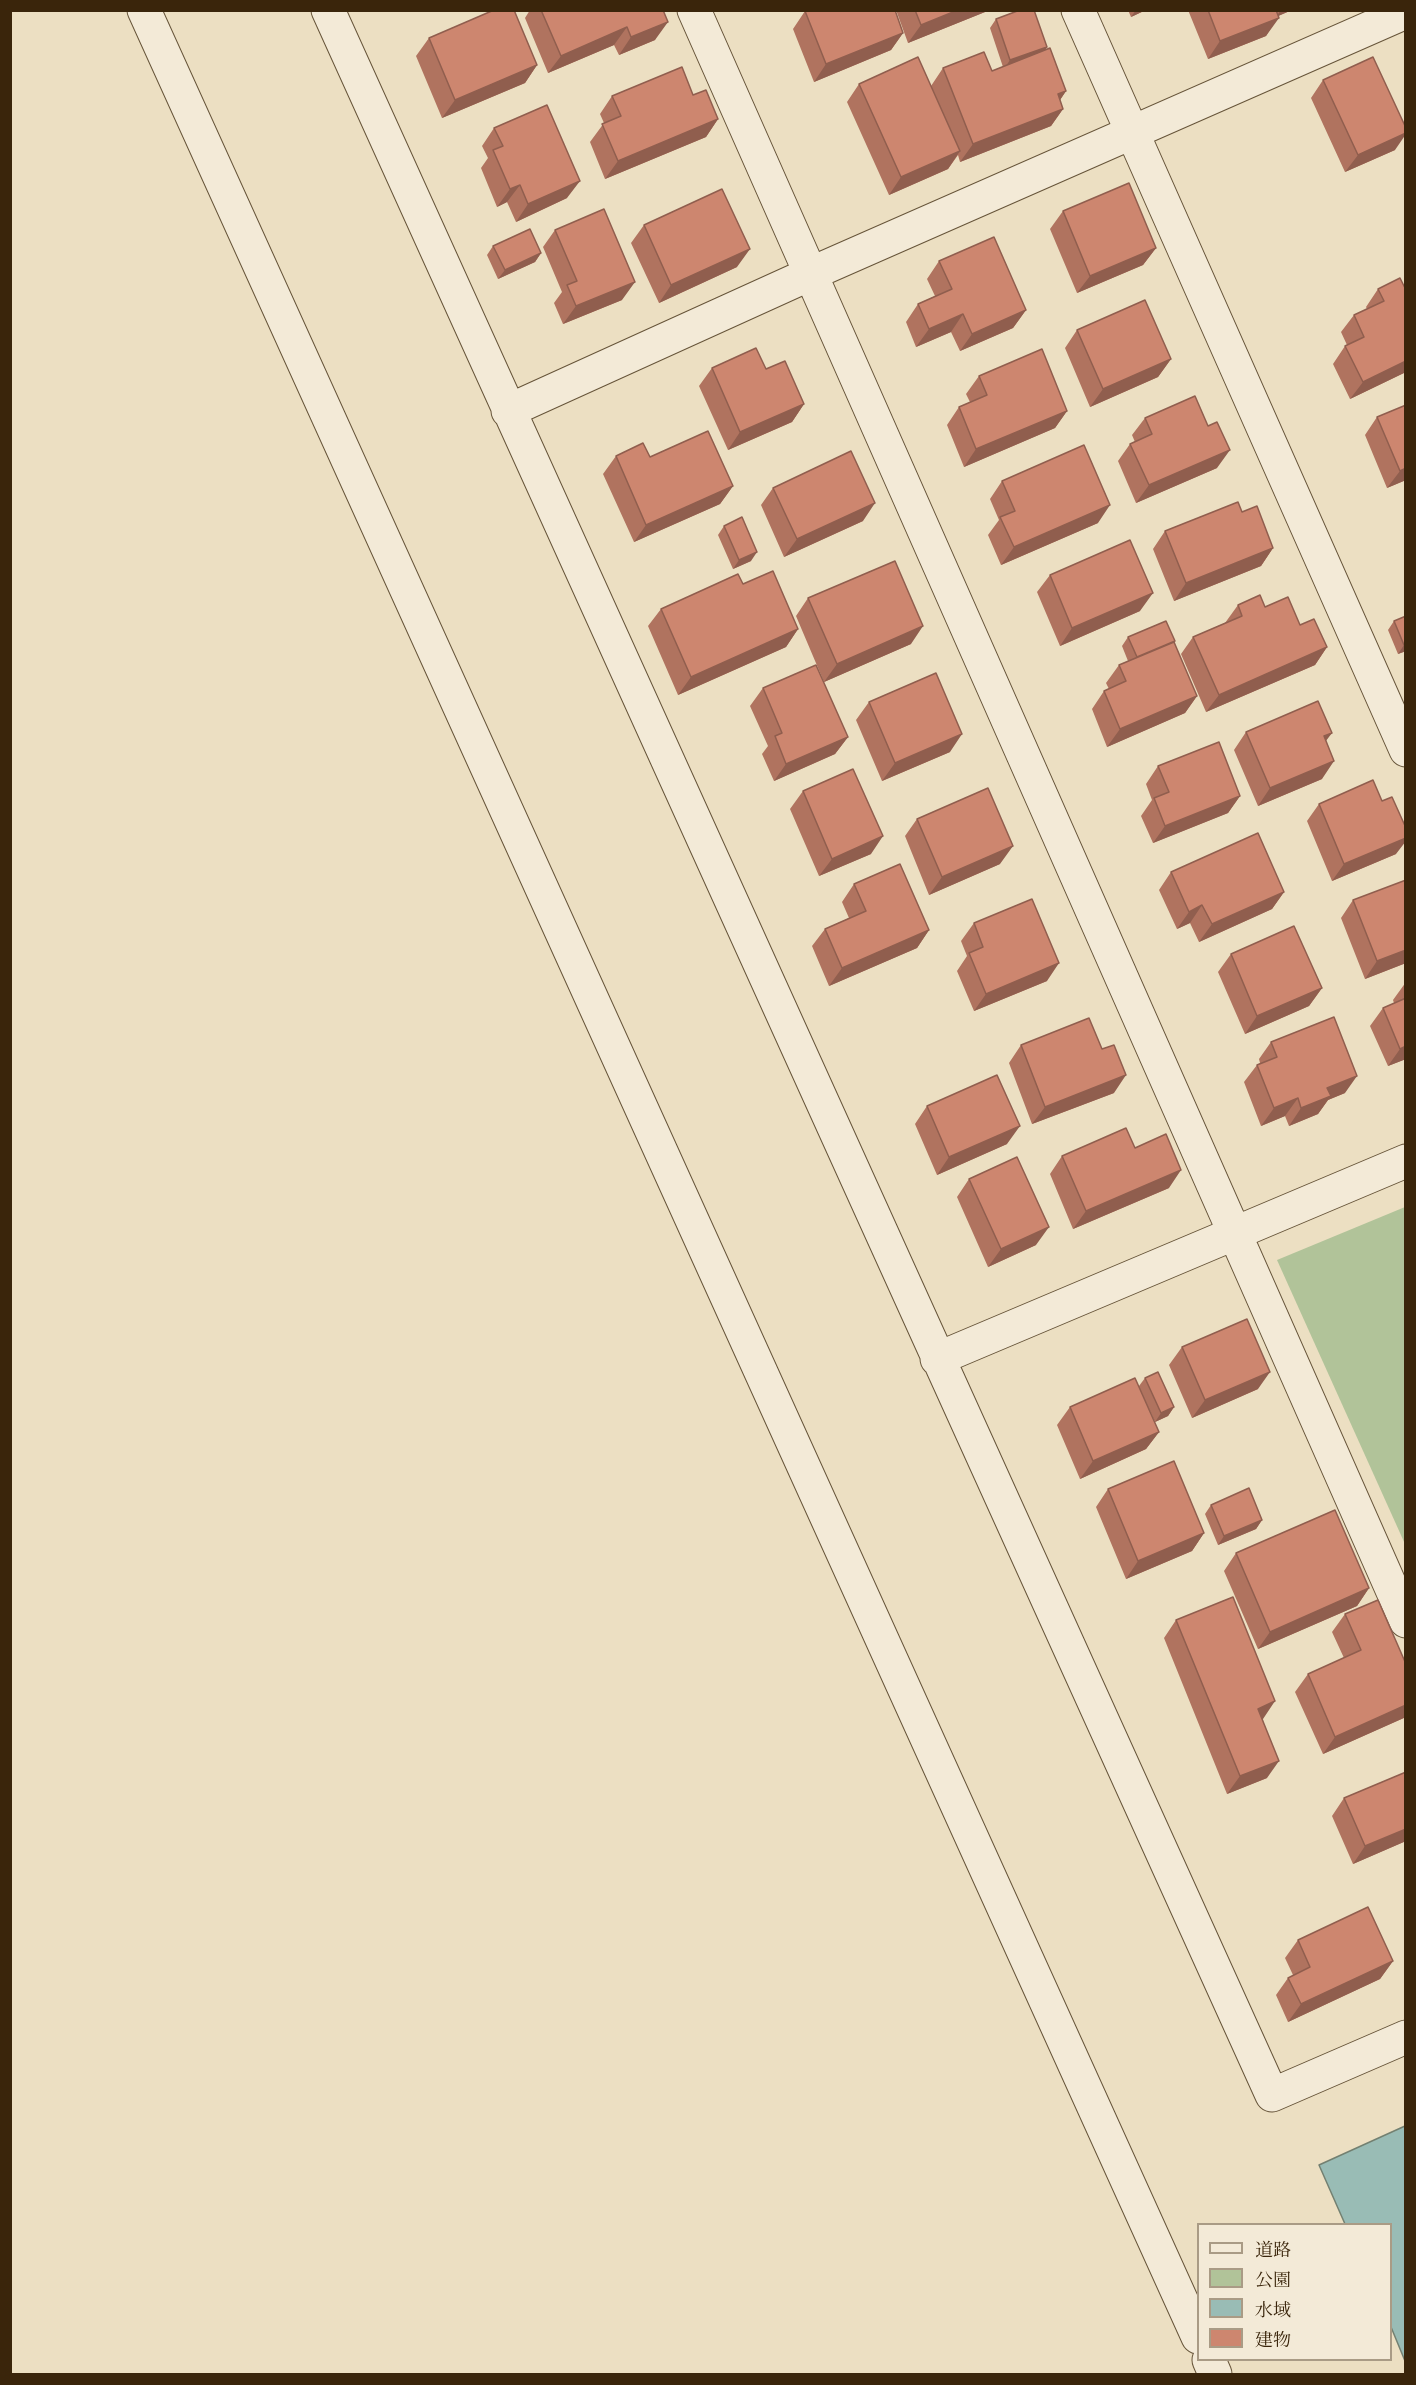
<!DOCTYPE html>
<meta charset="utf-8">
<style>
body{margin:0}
#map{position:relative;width:1416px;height:2385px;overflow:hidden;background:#ecdfc2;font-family:"Old Standard TT","Noto Serif JP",serif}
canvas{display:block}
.frame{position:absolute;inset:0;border:12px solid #3a250b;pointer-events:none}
.legend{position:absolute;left:1197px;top:2223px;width:195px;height:138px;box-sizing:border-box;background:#f3ead7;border:2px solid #a99b85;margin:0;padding:8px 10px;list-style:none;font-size:18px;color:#3a250b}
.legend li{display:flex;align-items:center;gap:12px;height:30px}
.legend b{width:30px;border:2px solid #a99b85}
</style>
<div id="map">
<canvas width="1416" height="2385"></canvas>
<div class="frame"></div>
<ul class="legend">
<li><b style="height:8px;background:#f3ead7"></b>道路</li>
<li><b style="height:16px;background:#b1c399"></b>公園</li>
<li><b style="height:16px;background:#99bcb5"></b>水域</li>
<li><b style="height:16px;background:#cd866f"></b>建物</li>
</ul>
</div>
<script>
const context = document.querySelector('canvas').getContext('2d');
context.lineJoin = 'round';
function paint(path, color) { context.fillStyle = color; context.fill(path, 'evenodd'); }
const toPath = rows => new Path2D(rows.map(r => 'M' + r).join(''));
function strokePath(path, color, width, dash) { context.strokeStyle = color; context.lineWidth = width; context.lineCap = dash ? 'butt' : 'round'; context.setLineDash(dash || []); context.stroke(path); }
paint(toPath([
 [1405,1207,1405,1544,1277,1260]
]), '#b1c399');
const water = toPath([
 [1405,2126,1405,2361,1391,2327,1390,2224,1345,2224,1319,2165,1405,2126]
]);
paint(water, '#99bcb5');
strokePath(water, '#738071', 1.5);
const street = toPath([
 [144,10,1198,2337],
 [328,10,1272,2095,1406,2037],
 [694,10,1406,1621],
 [1078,10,1406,750],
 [508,411,810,274,1406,12],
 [937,1359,1406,1161],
 [1209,2360,1215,2374]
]);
strokePath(street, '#665439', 35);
strokePath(street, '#f3ead7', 33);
paint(toPath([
 [530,10,663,10,655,40,619,55,614,45,548,73,525,18],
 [896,10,990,10,908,43],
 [1128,10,1146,10,1131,17],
 [1188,10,1292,10,1278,16,1266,36,1208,59],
 [805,11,903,33,891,50,814,82,793,29],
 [996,19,1047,47,1045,51,1066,91,1060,100,1063,109,1051,126,960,162,958,155,948,169,889,195,847,102,859,84,931,86,943,68,992,71,1003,67,990,28],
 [429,38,537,65,525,83,442,118,416,56],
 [1323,80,1395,150,1345,172,1311,98],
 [693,95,718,119,706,137,605,179,590,142,604,123,600,114,612,96],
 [494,128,567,198,516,222,507,202,497,207,481,168,488,158,482,146],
 [1063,211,1156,248,1143,265,1077,293,1050,229],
 [644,225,737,267,659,303,631,243],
 [555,230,622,300,563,324,554,303,562,292,543,247],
 [493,246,541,253,535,262,498,279,487,255],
 [939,261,1026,310,1013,328,960,351,951,332,916,347,906,322,918,304,935,296,927,279],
 [1400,278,1406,372,1350,399,1333,364,1345,346,1347,345,1341,332,1354,315,1367,309,1366,307,1378,289],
 [1077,330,1171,359,1158,377,1090,407,1065,348],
 [712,368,766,369,804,404,792,422,728,450,699,386],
 [979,376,1067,411,1055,428,964,467,947,425,959,407,970,402,966,394],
 [1377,417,1406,480,1387,488,1365,435],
 [1145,418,1217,468,1136,503,1118,461,1130,444,1135,442,1132,435],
 [616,456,650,457,733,486,720,504,634,542,603,474],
 [1002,481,1098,523,1001,565,988,535,999,520,990,499],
 [773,488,863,521,784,557,761,505],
 [1242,512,1273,548,1261,566,1174,601,1153,549,1165,531],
 [724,526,751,561,733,569,718,535],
 [1050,575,1140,611,1060,646,1037,592],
 [743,584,798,629,786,647,678,695,648,626,661,609],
 [808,598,911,644,824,682,796,616],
 [1238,605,1265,607,1300,625,1327,647,1315,665,1206,712,1181,654,1193,637,1225,623],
 [1406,616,1406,651,1398,654,1388,630,1394,621],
 [1128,637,1174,642,1197,696,1185,713,1107,747,1092,709,1104,691,1109,689,1106,683,1119,665,1128,661,1122,646],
 [763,688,848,737,835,754,774,781,762,754,768,746,750,706],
 [869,702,950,752,882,781,856,720],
 [1246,732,1326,741,1322,779,1258,806,1234,750],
 [1158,766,1240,796,1228,813,1153,843,1141,816,1152,800,1146,784],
 [803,791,871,854,819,876,790,809],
 [1382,801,1396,854,1332,881,1307,821,1319,804],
 [917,819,1000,864,929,895,905,836],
 [1171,872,1284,892,1272,909,1199,942,1190,923,1177,929,1159,890],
 [854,884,929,930,917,948,829,986,812,946,825,929,849,918,842,902],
 [1353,900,1406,963,1365,979,1341,918],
 [974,923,1047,981,974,1011,957,971,967,956,961,941],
 [1231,954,1322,988,1309,1006,1245,1034,1218,972],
 [1406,982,1406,1059,1388,1066,1370,1026,1383,1008,1394,1003,1393,1000],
 [1271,1042,1345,1093,1328,1100,1318,1114,1289,1126,1285,1116,1261,1126,1244,1082,1257,1065,1260,1063,1259,1059],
 [1021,1045,1114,1093,1032,1124,1009,1063],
 [927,1106,1007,1144,937,1175,915,1124],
 [1062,1156,1169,1188,1073,1229,1050,1174],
 [969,1179,1036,1245,988,1267,957,1197],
 [1182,1347,1258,1389,1192,1418,1169,1365],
 [1145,1378,1174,1407,1168,1416,1155,1422,1145,1400,1159,1432,1146,1449,1080,1479,1057,1425,1070,1407,1139,1386],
 [1108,1489,1204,1533,1192,1551,1126,1579,1096,1507],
 [1211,1505,1262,1520,1256,1529,1218,1545,1205,1514],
 [1236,1553,1369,1588,1357,1606,1258,1649,1224,1571],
 [1345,1614,1406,1664,1406,1717,1323,1754,1295,1692,1308,1674,1344,1658,1332,1632],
 [1176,1620,1263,1719,1267,1778,1227,1794,1164,1638],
 [1406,1772,1406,1841,1353,1864,1332,1816,1344,1798],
 [1298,1940,1393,1961,1380,1979,1288,2022,1276,1995,1288,1978,1293,1975,1285,1958]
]), '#b0735f');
paint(toPath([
 [958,10,990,10,908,43,921,25],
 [1136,10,1146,10,1131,17],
 [1281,10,1292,10,1276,17],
 [1279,18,1266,36,1208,59,1220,41],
 [668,22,655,40,619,55,631,37],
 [627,27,614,45,548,73,561,56],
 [903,33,891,50,814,82,826,64],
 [1047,47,1041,56,1004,69,1010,60],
 [537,65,525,83,442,118,455,100],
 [1066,91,1054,109,1058,94],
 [1063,109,1051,126,960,162,973,144],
 [718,119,706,137,605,179,618,161],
 [1406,133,1406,134,1395,150,1345,172,1358,155],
 [960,151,948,169,889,195,901,177],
 [580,181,567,198,516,222,528,204],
 [520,185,507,202,497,207,510,189],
 [1156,248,1143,265,1077,293,1090,276],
 [750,249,737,267,659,303,671,285],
 [541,253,535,262,498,279,505,270],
 [635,282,622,300,563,324,576,306],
 [1026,310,1013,328,960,351,972,334],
 [963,314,951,332,916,347,929,329],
 [1171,359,1158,377,1090,407,1103,389],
 [1406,361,1406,372,1350,399,1363,382],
 [804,404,792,422,728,450,740,432],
 [1067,411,1055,428,964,467,976,449],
 [1230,450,1217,468,1136,503,1149,485],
 [1406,468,1406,480,1387,488,1400,471],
 [733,486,720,504,634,542,646,525],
 [875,503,863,521,784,557,797,539],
 [1110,505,1098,523,1001,565,1014,547],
 [1273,548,1261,566,1174,601,1186,583],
 [757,552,751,561,733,569,739,560],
 [1153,593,1140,611,1060,646,1072,628],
 [923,626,911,644,824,682,837,664],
 [798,629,786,647,678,695,691,677],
 [1404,645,1406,645,1406,651,1398,654],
 [1327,647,1315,665,1206,712,1219,695],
 [1197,696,1185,713,1107,747,1120,729],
 [1332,733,1319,750,1324,736],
 [962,734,950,752,882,781,895,763],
 [848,737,835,754,774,781,786,764],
 [1334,761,1322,779,1258,806,1270,788],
 [1240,796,1228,813,1153,843,1165,826],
 [883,836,871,854,819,876,832,859],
 [1406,838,1406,841,1396,854,1332,881,1344,864],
 [1013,846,1000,864,929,895,942,877],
 [1284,892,1272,909,1199,942,1212,924],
 [1202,905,1190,923,1177,929,1189,912],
 [929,930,917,948,829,986,842,968],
 [1406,950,1406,963,1365,979,1377,961],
 [1059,963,1047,981,974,1011,986,994],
 [1322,988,1309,1006,1245,1034,1257,1016],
 [1406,1046,1406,1059,1388,1066,1400,1049],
 [1126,1075,1114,1093,1032,1124,1045,1107],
 [1357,1076,1345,1093,1328,1100,1318,1114,1289,1126,1301,1108,1327,1088],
 [1298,1098,1285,1116,1261,1126,1274,1108],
 [1020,1126,1007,1144,937,1175,949,1157],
 [1181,1170,1169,1188,1073,1229,1086,1211],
 [1049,1227,1036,1245,988,1267,1001,1249],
 [1270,1372,1258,1389,1192,1418,1205,1400],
 [1174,1407,1168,1416,1155,1422,1161,1413],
 [1159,1432,1146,1449,1080,1479,1093,1461],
 [1262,1520,1256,1529,1218,1545,1224,1536],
 [1204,1533,1192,1551,1126,1579,1138,1561],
 [1369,1588,1357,1606,1258,1649,1270,1632],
 [1275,1701,1263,1719,1245,1726,1258,1709],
 [1406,1705,1406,1717,1323,1754,1335,1737],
 [1279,1761,1267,1778,1227,1794,1240,1776],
 [1406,1829,1406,1841,1353,1864,1365,1846],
 [1393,1961,1380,1979,1288,2022,1301,2004]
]), '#905e4e');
const building = toPath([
 [494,10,514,10,537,65,455,100,429,38,494,10],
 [541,10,663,10,668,22,631,37,627,27,561,56,541,10],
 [806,10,895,10,903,33,826,64,805,11,806,10],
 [915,10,958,10,921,25,915,10],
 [1020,10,1034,10,1047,47,1010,60,996,19,1020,10],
 [1208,10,1276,10,1279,18,1220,41,1208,10],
 [1050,48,1066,91,1058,94,1063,109,973,144,943,68,984,52,992,71,1050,48],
 [918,57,960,151,901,177,859,84,918,57],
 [1373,57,1406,128,1406,133,1358,155,1323,80,1373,57],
 [682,67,693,95,706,90,718,119,618,161,602,124,621,116,612,96,682,67],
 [547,105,580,181,528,204,520,185,510,189,493,150,503,146,494,128,547,105],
 [1129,183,1156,248,1090,276,1063,211,1129,183],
 [722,189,750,249,671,285,644,225,722,189],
 [604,209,635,282,576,306,567,285,577,281,555,230,604,209],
 [530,229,541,253,505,270,493,246,530,229],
 [994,237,1026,310,972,334,963,314,929,329,918,304,952,289,939,261,994,237],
 [1400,278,1406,290,1406,361,1363,382,1345,346,1364,337,1354,315,1384,301,1378,289,1400,278],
 [1145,300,1171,359,1103,389,1077,330,1145,300],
 [756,348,766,369,785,361,804,404,740,432,712,368,756,348],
 [1042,349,1067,411,976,449,959,407,987,395,979,376,1042,349],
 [1195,396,1208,426,1217,422,1230,450,1149,485,1130,444,1152,434,1145,418,1195,396],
 [1406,405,1406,468,1400,471,1377,417,1406,405],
 [708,431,733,486,646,525,616,456,643,443,650,457,708,431],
 [1084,445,1110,505,1014,547,1000,517,1015,511,1002,481,1084,445],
 [851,451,875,503,797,539,773,488,851,451],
 [1238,502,1242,512,1257,506,1273,548,1186,583,1165,531,1238,502],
 [742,517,757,552,739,560,724,526,742,517],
 [1130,540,1153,593,1072,628,1050,575,1130,540],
 [895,561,923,626,837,664,808,598,895,561],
 [773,571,798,629,691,677,661,609,738,574,743,584,773,571],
 [1260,595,1265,607,1288,597,1300,625,1314,619,1327,647,1219,695,1193,637,1242,616,1238,605,1260,595],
 [1406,616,1406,645,1404,645,1394,621,1406,616],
 [1166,621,1175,641,1137,657,1128,637,1166,621],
 [1174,642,1197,696,1120,729,1104,691,1126,681,1119,665,1174,642],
 [816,665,848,737,786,764,775,736,782,733,763,688,816,665],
 [936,673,962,734,895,763,869,702,936,673],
 [1318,701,1332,733,1324,736,1334,761,1270,788,1246,732,1318,701],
 [1219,742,1240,796,1165,826,1154,798,1169,792,1158,766,1219,742],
 [853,769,883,836,832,859,803,791,853,769],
 [1373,780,1382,801,1392,797,1406,828,1406,838,1344,864,1319,804,1373,780],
 [988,788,1013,846,942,877,917,819,988,788],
 [1258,833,1284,892,1212,924,1202,905,1189,912,1171,872,1258,833],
 [900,864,929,930,842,968,825,929,866,911,854,884,900,864],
 [1406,880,1406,950,1377,961,1353,900,1406,880],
 [1032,899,1059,963,986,994,969,953,983,947,974,923,1032,899],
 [1294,926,1322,988,1257,1016,1231,954,1294,926],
 [1406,998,1406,1046,1400,1049,1383,1008,1406,998],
 [1334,1017,1357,1076,1327,1088,1331,1096,1301,1108,1298,1098,1274,1108,1257,1065,1277,1057,1271,1042,1334,1017],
 [1089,1018,1102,1049,1114,1045,1126,1075,1045,1107,1021,1045,1089,1018],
 [997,1075,1020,1126,949,1157,927,1106,997,1075],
 [1126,1128,1135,1148,1166,1134,1181,1170,1086,1211,1062,1156,1126,1128],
 [1017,1157,1049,1227,1001,1249,969,1179,1017,1157],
 [1247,1319,1270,1372,1205,1400,1182,1347,1247,1319],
 [1158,1372,1174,1407,1161,1413,1145,1378,1158,1372],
 [1135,1378,1159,1432,1093,1461,1070,1407,1135,1378],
 [1174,1461,1204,1533,1138,1561,1108,1489,1174,1461],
 [1249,1488,1262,1520,1224,1536,1211,1505,1249,1488],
 [1335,1510,1369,1588,1270,1632,1236,1553,1335,1510],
 [1233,1597,1275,1701,1258,1709,1279,1761,1240,1776,1176,1620,1233,1597],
 [1378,1600,1406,1664,1406,1705,1335,1737,1308,1674,1361,1650,1345,1614,1378,1600],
 [1406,1772,1406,1829,1365,1846,1344,1798,1406,1772],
 [1368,1907,1393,1961,1301,2004,1288,1978,1310,1967,1298,1940,1368,1907]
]);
paint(building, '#cd866f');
strokePath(building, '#905e4e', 1.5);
</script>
